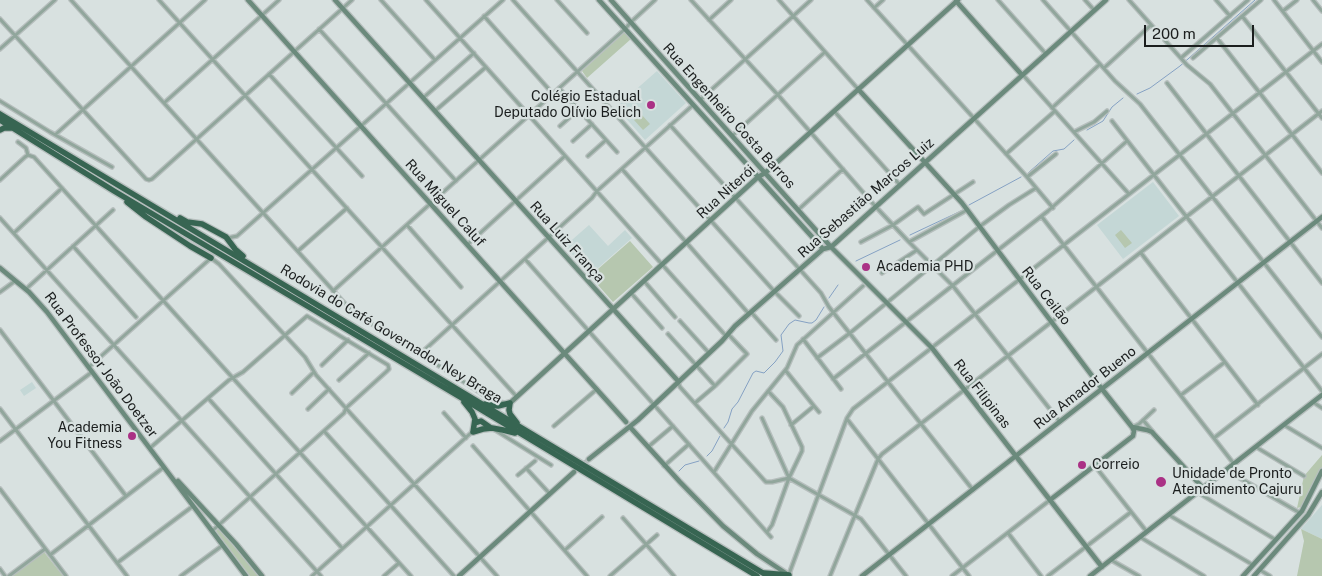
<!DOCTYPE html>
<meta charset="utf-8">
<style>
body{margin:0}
#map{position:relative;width:1322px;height:576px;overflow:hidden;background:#d8e1e0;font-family:"Public Sans",sans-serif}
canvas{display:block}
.scale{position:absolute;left:1144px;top:25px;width:110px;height:22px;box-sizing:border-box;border:2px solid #1b1e1e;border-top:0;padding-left:6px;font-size:15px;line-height:18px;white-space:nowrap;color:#1b1e1e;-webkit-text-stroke:4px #d8e1e0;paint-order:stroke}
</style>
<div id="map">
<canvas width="1322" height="576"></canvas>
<div class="scale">200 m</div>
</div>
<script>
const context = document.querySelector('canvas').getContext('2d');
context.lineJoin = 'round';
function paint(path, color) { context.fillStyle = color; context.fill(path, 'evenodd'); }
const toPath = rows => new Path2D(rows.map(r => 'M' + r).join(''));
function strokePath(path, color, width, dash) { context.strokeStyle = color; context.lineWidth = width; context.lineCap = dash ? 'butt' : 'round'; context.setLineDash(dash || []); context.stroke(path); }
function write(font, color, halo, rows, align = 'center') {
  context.font = font + ' "Public Sans",sans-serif'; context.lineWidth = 4.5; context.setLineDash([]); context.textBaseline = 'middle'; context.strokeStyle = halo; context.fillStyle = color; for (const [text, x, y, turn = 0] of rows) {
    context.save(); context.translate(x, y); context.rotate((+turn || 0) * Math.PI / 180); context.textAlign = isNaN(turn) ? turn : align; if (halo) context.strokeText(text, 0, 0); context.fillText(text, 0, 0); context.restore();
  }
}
paint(toPath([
 [657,71,686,103,645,140,616,107],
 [1153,182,1179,216,1123,259,1097,225],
 [589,225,608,246,625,230,632,238,590,275,565,246],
 [32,382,36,388,24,396,20,390],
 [1322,505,1322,539,1301,529]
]), '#c4d7d6');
paint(toPath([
 [625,32,631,39,587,78,582,71],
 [641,114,650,124,643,130,634,120],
 [1121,230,1132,243,1125,248,1115,235],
 [630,241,653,267,613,302,590,276],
 [1322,455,1322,467,1301,507,1297,508,1304,476],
 [219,528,258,576,250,576,216,531],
 [1301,529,1322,539,1322,576,1297,576,1304,541],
 [44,552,63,576,12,576]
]), '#b6c7af');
strokePath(toPath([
 [1137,94,1150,88,1180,66,1255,0],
 [1087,130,1103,121,1112,107,1123,98],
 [1028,173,1053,151,1064,149,1074,140],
 [969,205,1021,177],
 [910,235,961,211],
 [856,261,900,240],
 [829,298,838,285],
 [724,428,728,422,732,409,738,402,753,373,756,371,764,373,775,362,783,351,781,335,789,324,795,320,809,323,812,323,816,320,824,307],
 [707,456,712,451,720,436],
 [679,471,685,465,699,461]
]), '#85a1c3', 1);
strokePath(toPath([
 [574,472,589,459]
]), '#b2bab9', 4.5, [4.5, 2]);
const street = toPath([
 [71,0,348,307,359,316,447,371,490,399,504,403],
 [159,0,517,397],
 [381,0,435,60],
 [426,0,726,336],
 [513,0,774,291,799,316],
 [557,0,587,33],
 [691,0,778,95,875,206,909,242,953,286,1060,422],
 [779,0,858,89],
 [867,0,1027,177,1053,208],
 [998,0,1046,54],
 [1043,0,1115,81,1140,104,1322,337],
 [1085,0,1094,10],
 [1129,0,1187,65,1210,84,1322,228],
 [1216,0,1230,16],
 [1274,0,1322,62],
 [1313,0,1322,11],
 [874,8,883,0],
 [1283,11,1297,0],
 [484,16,553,94],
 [1242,16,1322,118],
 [0,19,146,179,149,180,152,179,352,0],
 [709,20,731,0],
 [319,29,456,181],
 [1217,38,1322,173],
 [0,49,55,0],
 [1181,58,1248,0],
 [1193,58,1261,0],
 [1104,68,1151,25],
 [269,74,362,176],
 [1023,75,1129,194],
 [1167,83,1322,283],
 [559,88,617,152],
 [423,98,474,53],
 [700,100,811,0],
 [0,101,50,132,112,167],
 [164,103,279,0],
 [1052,108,1100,64],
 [435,111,486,67],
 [834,111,900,185],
 [1112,121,1322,391],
 [670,125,821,293,829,307,973,490],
 [560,126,579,109],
 [1074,132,1094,122,1107,111],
 [56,134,205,0],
 [732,136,825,52],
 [573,141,592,124],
 [18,142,26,148,28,155],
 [1006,154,1055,111],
 [28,155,34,157,411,576],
 [588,156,606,140],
 [622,169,749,314],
 [1027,177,1056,154],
 [0,180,25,157,28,155],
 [798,210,843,169],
 [1042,217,1234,464],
 [0,218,321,576],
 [407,225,461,287],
 [14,233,62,188],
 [228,238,237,236,503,0],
 [861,242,893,225,918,207,924,214,973,182],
 [909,242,967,210],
 [467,245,565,156],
 [73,246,136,317],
 [298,251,347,208],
 [1141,253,1258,405],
 [525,259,771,537],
 [882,273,917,250],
 [644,281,675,317],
 [26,289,113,210],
 [333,291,625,29,631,22,655,0],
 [0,292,15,281],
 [631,293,662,328],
 [751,312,776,340],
 [680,321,709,353],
 [0,330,126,496],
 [668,334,715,386],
 [803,339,841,389],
 [420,354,592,198,597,191,693,105],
 [817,358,850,333,979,227,1009,205,1036,188],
 [322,365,348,340],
 [89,367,211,258,219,264,305,357,316,375,497,576],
 [786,371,814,406,791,425],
 [833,379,1048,211,1127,141],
 [339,380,369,353],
 [678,382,680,387,764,480,766,482,772,482,789,478],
 [768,391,783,407,802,447,802,451,789,478],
 [292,393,314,372],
 [1181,395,1225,362],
 [208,398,342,548],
 [1313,402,1322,408],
 [695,403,715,386,747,354,728,334],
 [814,406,819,412],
 [0,409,127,576],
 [308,409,329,389],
 [444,413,466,438],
 [762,418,789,478,772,525,767,532],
 [847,419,969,576],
 [1143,420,1153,432],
 [1284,425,1322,448],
 [554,426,597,389],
 [1133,427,1139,424,1154,410],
 [495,430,551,465],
 [324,431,454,576],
 [1214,438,1322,354],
 [0,441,92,372],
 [473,446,587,576],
 [648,447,673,426],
 [1256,447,1304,476],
 [150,448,229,380,243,372,307,316,388,365,389,369,386,372,346,408,344,413,212,531],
 [664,466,689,444],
 [1095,466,1147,532],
 [526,468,550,494],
 [1226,470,1300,513],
 [714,472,752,411,787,368,797,345,863,286],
 [518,475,535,461],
 [789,478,861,519,906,576],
 [0,489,66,576],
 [1197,492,1276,540],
 [1169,515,1253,565],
 [623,518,674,576],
 [1008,533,1041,576],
 [1140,537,1204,576],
 [565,550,602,517],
 [50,555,164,467],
 [1111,560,1139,576],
 [117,563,193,506],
 [0,569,5,576],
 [1260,570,1270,576],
 [789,574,847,418,853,409,1322,44],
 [9,576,45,549],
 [181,576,223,545],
 [312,576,472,432],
 [384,576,399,563],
 [610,576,657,535],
 [830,576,878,459,882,454,1322,111],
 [952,576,1050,500],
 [1048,576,1131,512]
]);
const secondary = toPath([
 [248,0,626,422],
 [335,0,678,381],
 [599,0,823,249],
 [611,0,831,247,932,348,1102,567],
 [956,1,1022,75],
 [858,89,962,203,1102,389,1132,427,1147,430,1152,432,1203,488],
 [0,268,29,292,47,312,246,576],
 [510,403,758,177,765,173,958,0],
 [630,427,680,482,723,526,757,554,787,574],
 [589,459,638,420,722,341,735,326,823,249,831,247,1106,0],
 [178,481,236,544,262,576],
 [1050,500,1133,436,1134,431,1132,427],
 [459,576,574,472],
 [862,576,1322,217],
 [1090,576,1322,395],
 [1243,576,1302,511,1322,471],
 [1254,576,1308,515,1322,492]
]);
const highway = toPath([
 [0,114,768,576],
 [0,120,114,191,460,397,757,576],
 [0,130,4,128,12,128],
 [127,202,146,217,190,246,211,258],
 [180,218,187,222,202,224,226,237,235,249,243,256],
 [464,402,472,412,475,419,473,432],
 [485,404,498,406,510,403,509,410,510,414,517,423],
 [475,423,481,421,491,428],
 [473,432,483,429,492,428,503,430,515,433],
 [764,573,789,575]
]);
strokePath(street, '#b6bebd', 5.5);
strokePath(secondary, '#b6bebd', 7);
strokePath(highway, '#b6bebd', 8);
strokePath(street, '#91a69c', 3);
strokePath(secondary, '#6b8a7c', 4.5);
strokePath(highway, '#376552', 5.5);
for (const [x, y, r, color] of [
 [651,105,5,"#aa3185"],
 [866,267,5,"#aa3185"],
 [132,436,5,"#aa3185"],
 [1082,465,5,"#aa3185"],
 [1161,482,6,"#aa3185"]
]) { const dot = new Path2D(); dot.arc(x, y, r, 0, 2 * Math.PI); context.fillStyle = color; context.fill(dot); strokePath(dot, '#d8e1e0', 2); }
write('14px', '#1b1e1e', '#d8e1e0', [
 ["Colégio Estadual",641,97,"right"],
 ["Deputado Olívio Belich",641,113,"right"],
 ["Academia PHD",876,267],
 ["Academia",122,428,"right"],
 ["You Fitness",122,444,"right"],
 ["Correio",1092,465],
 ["Unidade de Pronto",1172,474],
 ["Atendimento Cajuru",1172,490]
], 'left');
write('14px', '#1b1e1e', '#d8e1e0', [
 ["Rua Engenheiro Costa Barros",729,116,48],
 ["Rua Niterói",726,192,-42],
 ["Rua Sebastião Marcos Luiz",866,198,-41],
 ["Rua Miguel Caluf",445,203,48],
 ["Rua Luiz França",567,242,48],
 ["Rua Ceilão",1046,296,52],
 ["Rodovia do Café Governador Ney Braga",391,334,31],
 ["Rua Professor João Doetzer",101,365,53],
 ["Rua Amador Bueno",1085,388,-38],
 ["Rua Filipinas",982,394,52]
]);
</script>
